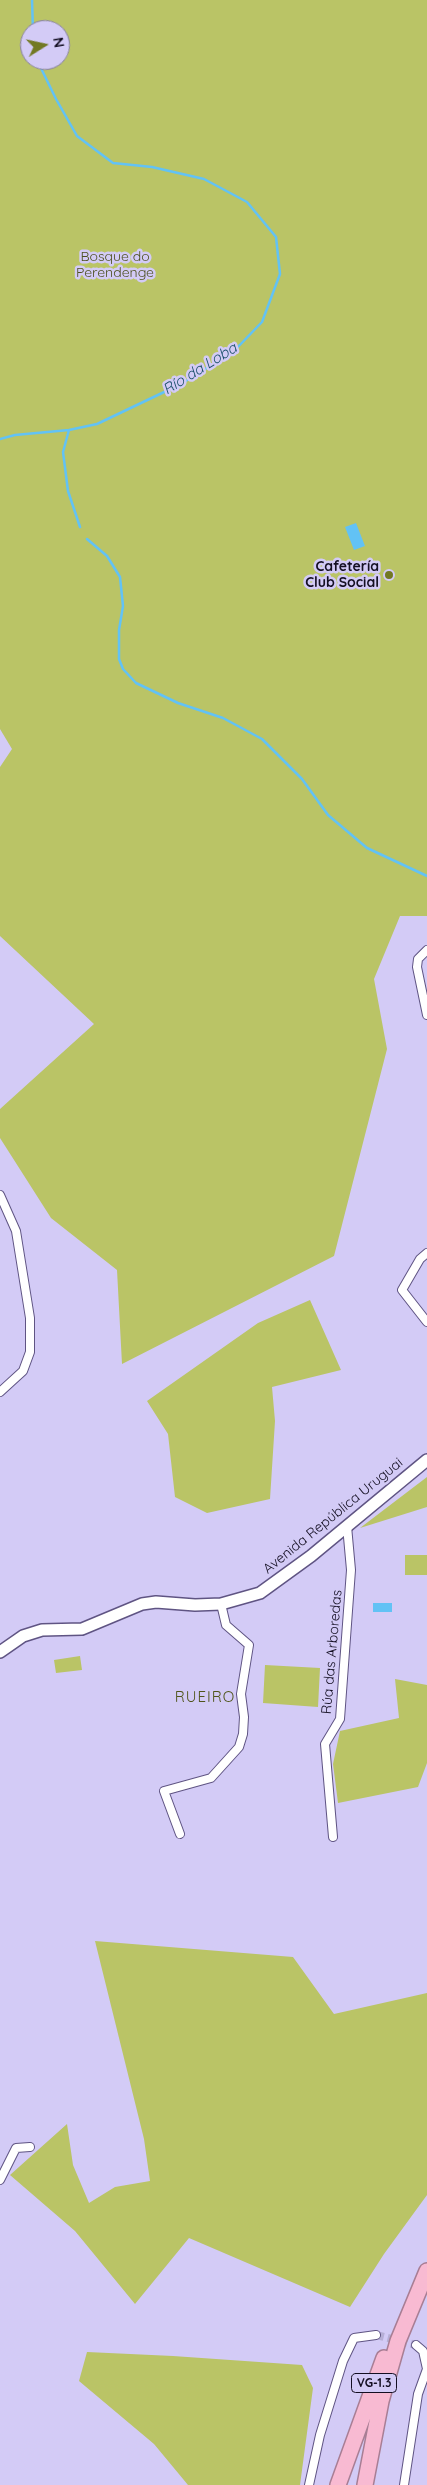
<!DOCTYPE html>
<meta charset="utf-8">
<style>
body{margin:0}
#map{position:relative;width:427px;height:2485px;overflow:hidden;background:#d3cbf6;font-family:Quicksand,sans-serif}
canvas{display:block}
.north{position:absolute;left:20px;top:20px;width:50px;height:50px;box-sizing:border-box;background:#d3cbf6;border:1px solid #8780a1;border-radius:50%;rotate:80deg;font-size:14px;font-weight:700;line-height:20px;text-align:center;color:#140f22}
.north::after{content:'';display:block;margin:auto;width:18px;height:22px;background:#727923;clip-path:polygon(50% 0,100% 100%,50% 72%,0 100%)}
</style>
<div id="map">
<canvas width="427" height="2485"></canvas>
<div class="north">N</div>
</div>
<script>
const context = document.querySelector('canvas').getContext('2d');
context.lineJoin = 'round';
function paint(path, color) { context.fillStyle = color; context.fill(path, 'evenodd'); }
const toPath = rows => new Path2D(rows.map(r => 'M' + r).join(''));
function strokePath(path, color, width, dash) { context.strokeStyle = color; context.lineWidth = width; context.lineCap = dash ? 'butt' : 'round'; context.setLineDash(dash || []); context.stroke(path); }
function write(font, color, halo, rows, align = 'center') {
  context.font = font + ' Quicksand,sans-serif'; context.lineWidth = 5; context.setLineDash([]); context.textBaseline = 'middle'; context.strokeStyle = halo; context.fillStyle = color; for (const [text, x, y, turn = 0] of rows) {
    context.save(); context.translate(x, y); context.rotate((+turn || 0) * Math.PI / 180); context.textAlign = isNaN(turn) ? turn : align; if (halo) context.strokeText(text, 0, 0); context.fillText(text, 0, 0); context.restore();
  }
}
paint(toPath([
 [0,0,427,0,427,916,400,916,374,979,387,1049,334,1256,122,1364,117,1270,51,1218,0,1138,0,1109,94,1024,0,936,0,767,12,749,0,729],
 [30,30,60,30,60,60,30,60],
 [310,1300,341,1370,272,1387,275,1421,270,1499,207,1513,175,1497,168,1434,147,1401,258,1323],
 [427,1477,427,1507,360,1528],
 [405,1555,427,1555,427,1575,405,1575],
 [80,1656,82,1670,56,1673,54,1660],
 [265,1665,320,1668,318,1707,263,1703],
 [395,1679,427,1685,427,1763,418,1787,338,1803,333,1764,340,1731,399,1718],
 [95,1941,293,1957,334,2014,427,1993,427,2195,384,2254,350,2307,189,2238,135,2304,75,2231,10,2175,67,2124,73,2165,89,2203,115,2187,150,2181,144,2139],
 [87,2352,173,2356,302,2365,313,2388,300,2485,188,2485,154,2444,79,2381]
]), '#bac466');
paint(toPath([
 [356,523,365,546,354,550,345,527],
 [373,1603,392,1603,392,1612,373,1612]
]), '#62c2f5');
strokePath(toPath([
 [32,0,33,30],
 [69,430,63,452,68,491,80,527],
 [0,439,15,435,69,430,97,424,181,384,234,351,262,322,280,274,276,237,247,202,204,179,152,167,113,163,77,136,56,99,37,60],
 [87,539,107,556,120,577,123,606,119,630,119,659,123,669,136,683,178,703,223,718,262,739,302,779,328,815,367,848,427,876]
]), '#62c2f5', 2.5);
strokePath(toPath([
 [376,2335,416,2345]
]), '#b6afd6', 8, [8, 4]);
const street = toPath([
 [427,950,418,959,417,967,427,1015],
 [0,1195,16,1231,30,1318,30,1352,23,1371,0,1392],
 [427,1253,420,1259,402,1290,427,1322],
 [180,1834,164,1791,211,1778,239,1747,243,1734,244,1717,241,1694,249,1645,226,1625,221,1604],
 [333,1837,325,1744,340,1719,351,1570,347,1526],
 [0,2180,16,2148,30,2147],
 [309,2485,320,2435,343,2361,354,2338,376,2335],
 [404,2485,418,2394,427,2369,423,2351,416,2345]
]);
const secondary = toPath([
 [0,1652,23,1636,42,1630,82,1629,142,1604,156,1602,195,1605,221,1604,260,1593,311,1556,427,1460]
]);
const highway = toPath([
 [338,2485,384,2358],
 [365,2485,381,2401,398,2341,427,2271]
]);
strokePath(street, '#5f5483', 10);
strokePath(secondary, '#5f5483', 14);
strokePath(highway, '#a87e94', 18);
strokePath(street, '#fff', 8);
strokePath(secondary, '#fff', 11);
strokePath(highway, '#f8bad2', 15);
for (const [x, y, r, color] of [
 [389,575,5,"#727923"]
]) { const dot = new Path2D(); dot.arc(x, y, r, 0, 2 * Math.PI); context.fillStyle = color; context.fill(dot); strokePath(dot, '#d3cbf6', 2); }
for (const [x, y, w] of [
 [374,2383,45]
]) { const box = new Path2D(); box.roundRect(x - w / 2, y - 9.5, w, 19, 4); context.fillStyle = '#d3cbf6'; context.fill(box); strokePath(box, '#140f22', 1); }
write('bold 12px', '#140f22', null, [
 ["VG-1.3",374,2383]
]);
write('14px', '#4d5121', '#d3cbf6', [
 ["Bosque do",115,257],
 ["Perendenge",115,273]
]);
write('bold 14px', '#140f22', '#d3cbf6', [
 ["Cafetería",379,567],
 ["Club Social",379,583]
], 'right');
write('14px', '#140f22', '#d3cbf6', [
 ["Avenida República Uruguai",333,1516,-39],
 ["Rúa das Arboredas",332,1652,-85]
]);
write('italic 15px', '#1a4f69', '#d3cbf6', [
 ["Río da Loba",200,369,-32]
]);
context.letterSpacing = '1px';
write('15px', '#50551b', '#d3cbf6', [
 ["RUEIRO",205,1697]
]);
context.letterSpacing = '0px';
</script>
